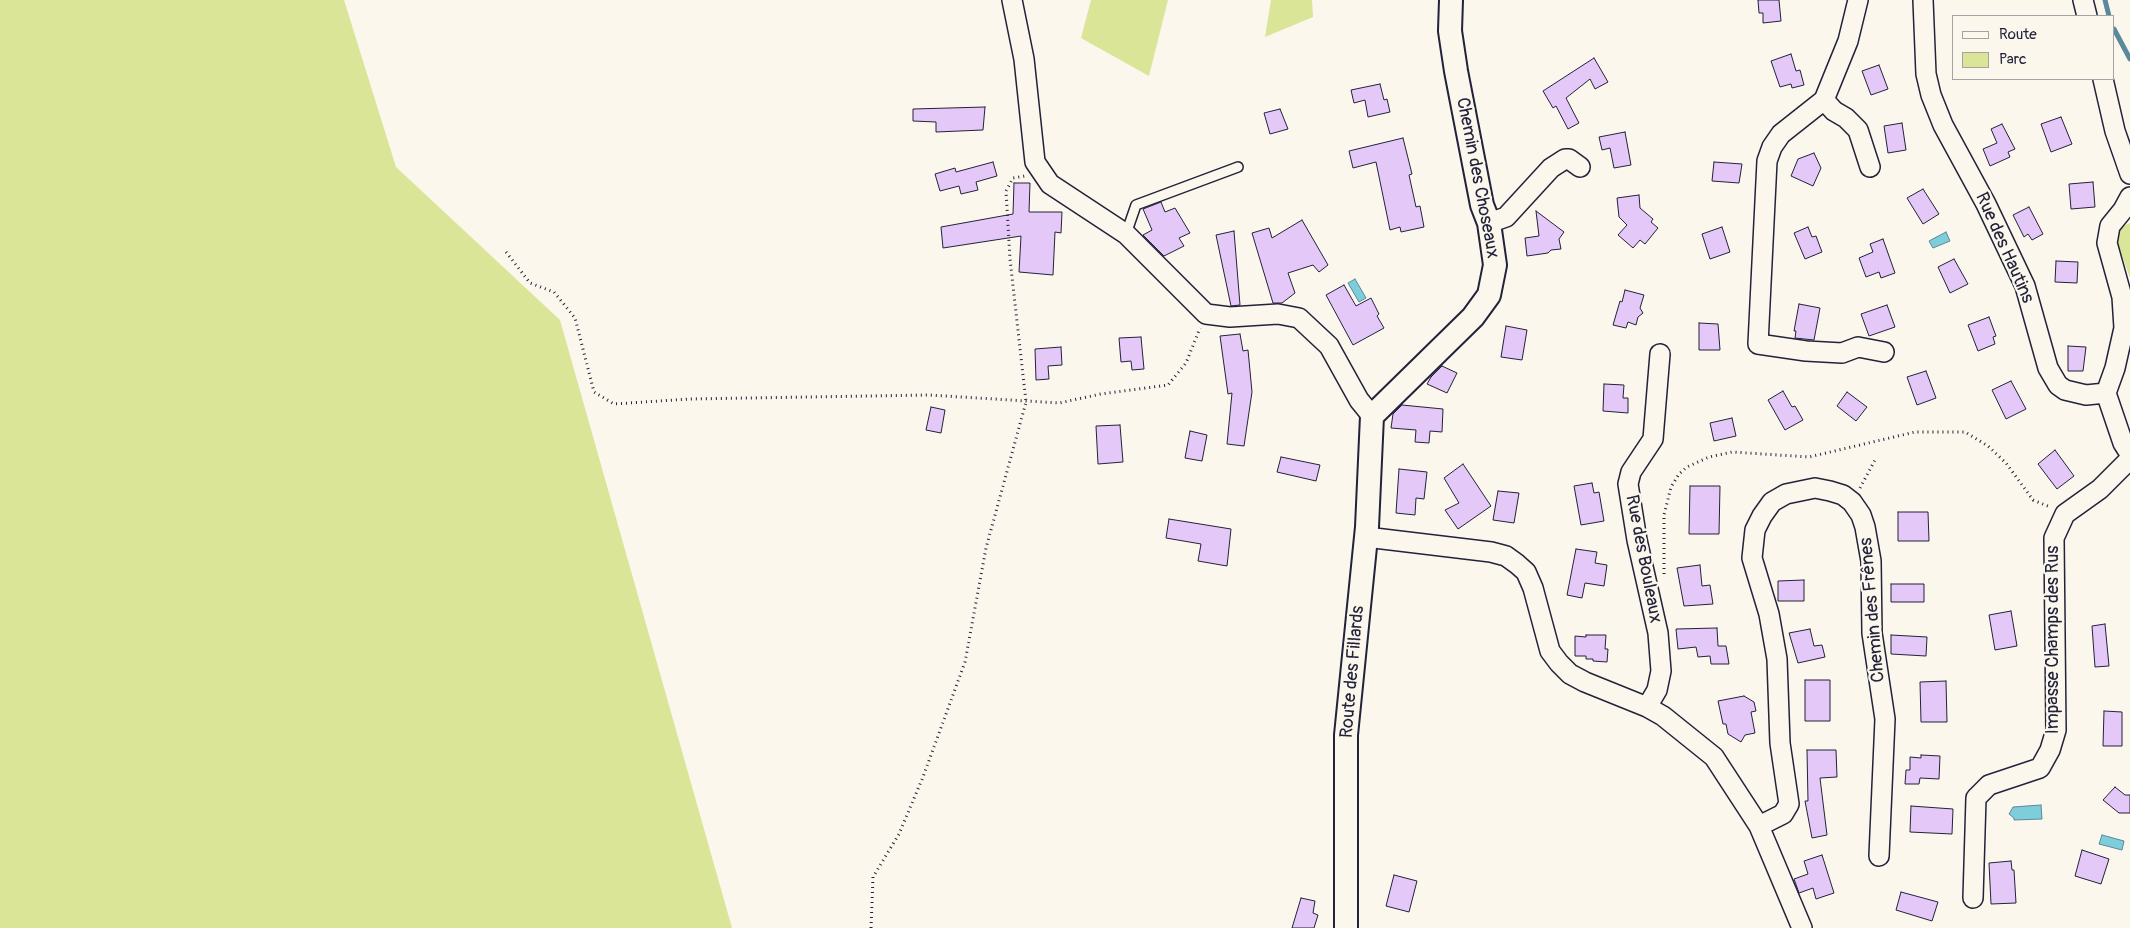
<!DOCTYPE html>
<meta charset="utf-8">
<style>
body{margin:0}
#map{position:relative;width:2130px;height:928px;overflow:hidden;background:#fbf7ec;font-family:Pangolin,sans-serif}
canvas{display:block}
.legend{position:absolute;left:1952px;top:15px;width:162px;height:65px;box-sizing:border-box;background:#fbf7ec;border:1px solid #a4a2a5;margin:0;padding:6px 9px;list-style:none;font-size:15px;color:#22223b}
.legend li{display:flex;align-items:center;gap:10px;height:25px}
.legend b{width:25px;border:1px solid #a4a2a5}
</style>
<div id="map">
<canvas width="2130" height="928"></canvas>
<ul class="legend">
<li><b style="height:6px;background:#fbf7ec"></b>Route</li>
<li><b style="height:14px;background:#dae598"></b>Parc</li>
</ul>
</div>
<script>
const context = document.querySelector('canvas').getContext('2d');
context.lineJoin = 'round';
function paint(path, color) { context.fillStyle = color; context.fill(path, 'evenodd'); }
const toPath = rows => new Path2D(rows.map(r => 'M' + r).join(''));
function strokePath(path, color, width, dash) { context.strokeStyle = color; context.lineWidth = width; context.lineCap = dash ? 'butt' : 'round'; context.setLineDash(dash || []); context.stroke(path); }
function write(font, color, halo, rows, align = 'center') {
  context.font = font + ' Pangolin,sans-serif'; context.lineWidth = 4.5; context.setLineDash([]); context.textBaseline = 'middle'; context.strokeStyle = halo; context.fillStyle = color; for (const [text, x, y, turn = 0] of rows) {
    context.save(); context.translate(x, y); context.rotate((+turn || 0) * Math.PI / 180); context.textAlign = isNaN(turn) ? turn : align; if (halo) context.strokeText(text, 0, 0); context.fillText(text, 0, 0); context.restore();
  }
}
paint(toPath([
 [0,0,344,0,396,167,560,320,732,928,0,928],
 [1091,0,1168,0,1149,76,1081,38],
 [1271,0,1312,0,1313,17,1265,37],
 [2130,223,2130,278,2115,236,2121,227]
]), '#dae598');
const water = toPath([
 [1946,232,1950,241,1933,248,1929,241,1946,232],
 [1355,279,1366,298,1359,302,1348,283,1355,279],
 [2041,805,2042,819,2014,820,2014,818,2009,814,2013,807,2041,805],
 [2102,835,2124,841,2122,850,2099,844,2102,835]
]);
paint(water, '#7ecddb');
strokePath(water, '#59899b', 1);
strokePath(toPath([
 [2105,0,2109,16],
 [2114,29,2130,59]
]), '#59899b', 5);
const building = toPath([
 [1758,0,1779,0,1781,21,1763,23,1763,13,1759,13,1758,0],
 [1791,54,1796,71,1800,70,1804,85,1792,88,1791,84,1780,87,1771,61,1791,54],
 [1594,58,1608,82,1595,89,1590,79,1566,98,1579,123,1568,129,1556,106,1553,108,1543,91,1594,58],
 [1879,65,1888,89,1871,95,1862,71,1879,65],
 [1380,84,1384,100,1387,99,1390,112,1368,117,1365,100,1354,103,1351,90,1380,84],
 [985,107,983,130,936,132,936,122,913,121,913,109,985,107],
 [1280,109,1288,129,1270,134,1264,113,1280,109],
 [2061,117,2072,144,2051,152,2041,124,2061,117],
 [1902,123,1906,150,1888,153,1884,126,1902,123],
 [2002,124,2015,149,2008,152,2010,157,1990,166,1983,149,1997,143,1991,129,2002,124],
 [1625,132,1631,165,1614,168,1610,148,1602,150,1599,137,1625,132],
 [1403,138,1412,174,1409,175,1416,207,1420,206,1424,227,1401,232,1400,227,1390,230,1376,162,1353,168,1349,151,1403,138],
 [1814,153,1821,168,1813,186,1791,176,1798,159,1814,153],
 [993,162,997,176,976,182,978,190,961,194,959,186,940,191,935,174,955,168,956,172,993,162],
 [1714,162,1742,164,1739,183,1712,181,1714,162],
 [2093,182,2095,207,2071,209,2069,184,2093,182],
 [1014,183,1030,183,1029,212,1062,212,1061,233,1055,232,1053,275,1019,272,1021,236,943,248,941,227,1013,214,1014,183],
 [1923,189,1939,214,1923,224,1907,198,1923,189],
 [1639,195,1640,208,1653,219,1651,222,1658,228,1645,244,1640,240,1633,248,1618,235,1627,225,1619,217,1617,198,1639,195],
 [1161,202,1165,212,1175,208,1190,233,1179,238,1184,246,1164,256,1143,235,1152,230,1143,209,1161,202],
 [2029,207,2043,234,2032,240,2028,234,2024,237,2013,215,2029,207],
 [1536,211,1564,232,1559,239,1561,249,1551,250,1548,253,1527,256,1525,238,1539,236,1536,211],
 [1302,220,1328,265,1319,272,1313,265,1288,273,1295,293,1282,303,1273,303,1252,233,1269,228,1272,238,1302,220],
 [1722,227,1730,252,1710,259,1702,234,1722,227],
 [1808,227,1812,237,1816,236,1822,252,1805,259,1794,233,1808,227],
 [1234,231,1240,305,1231,306,1216,235,1234,231],
 [1883,239,1895,273,1881,278,1879,272,1866,277,1859,258,1873,252,1870,244,1883,239],
 [1954,259,1968,284,1950,293,1938,267,1954,259],
 [2056,261,2078,262,2077,283,2055,282,2056,261],
 [1344,285,1356,306,1371,298,1379,314,1377,316,1384,328,1353,345,1326,295,1344,285],
 [1625,290,1644,295,1640,308,1643,313,1638,317,1636,325,1628,322,1626,328,1613,325,1620,301,1622,302,1625,290],
 [1799,304,1820,308,1814,340,1795,338,1796,331,1794,331,1799,304],
 [1887,305,1895,327,1869,336,1861,314,1887,305],
 [1989,317,1996,336,1993,337,1995,344,1978,351,1968,325,1989,317],
 [1699,323,1718,324,1720,350,1699,350,1699,323],
 [1506,326,1527,330,1522,360,1501,357,1506,326],
 [1240,334,1243,351,1248,350,1252,392,1244,446,1227,444,1232,393,1228,394,1220,336,1240,334],
 [1141,337,1144,369,1132,370,1131,361,1121,362,1119,338,1141,337],
 [2068,346,2086,347,2083,371,2068,371,2068,346],
 [1061,347,1062,365,1048,366,1049,379,1036,380,1035,349,1061,347],
 [1442,366,1457,373,1447,393,1427,384,1431,377,1442,366],
 [1926,371,1936,398,1917,405,1907,377,1926,371],
 [2011,381,2026,409,2006,419,1992,390,2011,381],
 [1604,384,1624,385,1623,398,1628,398,1628,413,1603,411,1604,384],
 [1783,391,1792,407,1795,406,1803,420,1785,430,1768,400,1783,391],
 [1847,392,1867,407,1856,421,1837,406,1847,392],
 [1402,405,1443,409,1442,432,1430,431,1429,443,1415,442,1416,430,1391,428,1393,414,1402,405],
 [931,407,945,410,941,433,926,430,931,407],
 [1732,418,1736,436,1714,441,1710,423,1732,418],
 [1120,425,1123,462,1098,464,1096,426,1120,425],
 [1190,431,1207,435,1202,461,1185,458,1190,431],
 [2055,450,2074,476,2057,489,2038,464,2055,450],
 [1281,457,1320,465,1316,481,1277,472,1281,457],
 [1463,464,1491,506,1458,529,1445,510,1459,503,1444,478,1463,464],
 [1399,469,1427,472,1424,499,1416,498,1415,515,1396,513,1399,469],
 [1592,483,1594,493,1599,492,1604,521,1581,525,1574,486,1592,483],
 [1690,486,1720,486,1719,534,1689,534,1690,486],
 [1498,491,1519,493,1514,523,1493,520,1498,491],
 [1898,512,1928,512,1929,541,1898,541,1898,512],
 [1169,519,1231,529,1227,566,1198,561,1201,544,1166,538,1169,519],
 [1576,549,1597,552,1595,563,1607,565,1604,586,1585,583,1582,598,1567,595,1576,549],
 [1700,565,1702,586,1710,585,1713,604,1684,606,1677,568,1700,565],
 [1804,580,1804,601,1778,601,1778,581,1804,580],
 [1891,584,1924,584,1924,602,1891,602,1891,584],
 [2011,611,2017,646,1995,650,1989,615,2011,611],
 [2105,624,2109,666,2095,667,2092,626,2105,624],
 [1717,628,1718,646,1726,646,1729,664,1711,664,1710,656,1698,657,1696,647,1678,649,1676,629,1717,628],
 [1810,629,1814,646,1822,645,1825,657,1798,663,1789,633,1810,629],
 [1586,635,1606,635,1605,649,1608,649,1607,662,1593,661,1593,659,1586,659,1586,656,1575,656,1575,636,1586,637,1586,635],
 [1891,635,1927,637,1926,656,1891,654,1891,635],
 [1805,680,1830,680,1830,721,1805,721,1805,680],
 [1946,681,1947,722,1921,722,1920,682,1946,681],
 [1744,696,1754,702,1756,711,1751,712,1755,733,1745,735,1741,742,1728,734,1726,724,1723,724,1718,701,1744,696],
 [2104,711,2122,712,2122,746,2103,746,2104,711],
 [1807,750,1836,750,1837,777,1820,778,1827,835,1812,838,1805,801,1808,801,1807,750],
 [1921,755,1940,756,1939,779,1920,778,1919,784,1905,784,1906,770,1910,770,1910,757,1921,758,1921,755],
 [2115,787,2125,795,2130,795,2130,813,2119,813,2103,800,2115,787],
 [1911,806,1953,809,1952,834,1910,832,1911,806],
 [2082,850,2109,859,2101,884,2075,876,2082,850],
 [1822,855,1834,893,1816,899,1813,888,1799,893,1794,879,1808,874,1804,861,1822,855],
 [2011,861,2012,870,2014,870,2016,903,1991,904,1989,863,2011,861],
 [1394,875,1417,881,1409,912,1386,906,1394,875],
 [1901,892,1938,902,1932,921,1896,910,1901,892],
 [1301,898,1315,901,1313,913,1318,915,1314,928,1292,928,1301,898]
]);
paint(building, '#e4c8f7');
strokePath(building, '#22223b', 1);
const service = toPath([
 [1126,234,1136,205,1238,167]
]);
const minor = toPath([
 [1012,0,1024,59,1035,162,1050,184,1126,234,1206,314,1230,317,1278,314,1299,318,1329,346,1359,400,1372,416],
 [1858,0,1848,41,1824,100,1781,134,1772,147,1767,161,1758,344,1806,351,1842,353,1858,347,1884,352],
 [1923,0,1926,74,1931,95,1943,125,1986,204,2025,286,2048,368,2058,385,2065,390,2086,395,2106,393],
 [2083,0,2087,16],
 [2103,79,2115,131,2130,174],
 [1824,100,1834,111,1846,118,1858,130,1870,167],
 [1489,223,1506,217,1551,168,1565,159,1569,159,1580,167],
 [2106,393,2115,368,2124,328,2122,297,2107,243,2110,226,2123,210,2130,197],
 [2106,393,2123,443,2130,454],
 [1366,537,1491,552,1506,556,1517,564,1526,572,1533,588,1550,651,1559,663,1570,674,1585,682,1647,707,1663,716,1714,757,1759,826,1802,928],
 [1647,707,1657,690,1661,671,1658,633,1637,540,1628,484,1631,472,1653,439,1660,354],
 [1759,826,1783,814,1789,804,1780,743,1777,659,1769,614,1752,558,1755,530,1762,516,1772,502,1786,494,1815,488,1830,491,1843,495,1852,502,1861,515,1865,527,1871,561,1872,633,1885,719,1879,856],
 [1973,898,1976,798,1989,785,2040,768,2050,750,2056,730,2054,538,2065,514,2100,489,2130,459]
]);
const tertiary = toPath([
 [1346,928,1346,735,1367,527,1372,416,1473,317,1489,295,1495,265,1489,223,1482,205,1456,71,1450,31,1451,0]
]);
strokePath(service, '#22223b', 12);
strokePath(minor, '#22223b', 22);
strokePath(tertiary, '#22223b', 26);
strokePath(toPath([
 [506,252,530,283,554,292,575,318,594,392,614,404,689,399,929,395,1059,403,1101,394,1168,385,1186,363,1200,328],
 [1860,488,1875,460],
 [1664,574,1664,515,1671,487,1679,474,1687,467,1709,457,1732,452,1809,457,1915,432,1965,432,1988,446,2006,463,2033,500,2050,507],
 [871,928,873,877,899,834,923,777,965,662,986,548,1026,402,1010,259,1006,191,1013,178,1025,176]
]), '#22223b', 3, [1, 4]);
strokePath(service, '#fbf7ec', 9);
strokePath(minor, '#fbf7ec', 19);
strokePath(tertiary, '#fbf7ec', 22);
write('18px', '#22223b', '#fbf7ec', [
 ["Chemin des Choseaux",1477,178,79],
 ["Rue des Hautins",2004,248,66],
 ["Rue des Bouleaux",1643,559,79],
 ["Chemin des Frênes",1873,610,-95],
 ["Impasse Champs des Rus",2053,640,-90],
 ["Route des Fillards",1353,672,-85]
]);
</script>
